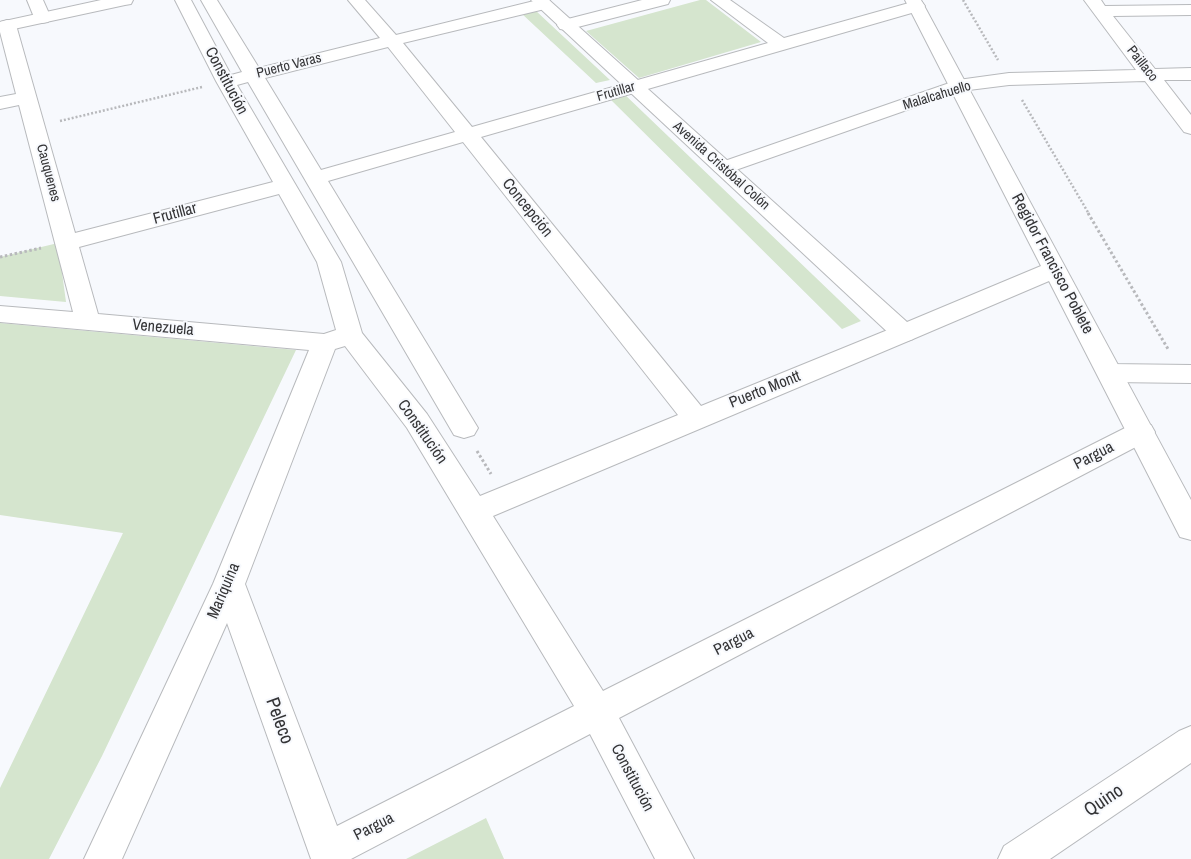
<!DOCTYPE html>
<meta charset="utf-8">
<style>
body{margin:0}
canvas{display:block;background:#f7f9fd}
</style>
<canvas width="1191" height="859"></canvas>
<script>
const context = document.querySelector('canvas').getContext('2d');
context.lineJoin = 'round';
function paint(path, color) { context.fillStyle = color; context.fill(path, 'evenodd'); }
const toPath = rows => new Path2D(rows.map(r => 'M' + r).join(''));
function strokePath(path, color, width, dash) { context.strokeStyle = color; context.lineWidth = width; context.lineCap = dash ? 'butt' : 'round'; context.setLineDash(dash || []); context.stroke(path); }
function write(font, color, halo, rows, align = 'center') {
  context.font = font + ' "Archivo Narrow",sans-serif'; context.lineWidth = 4; context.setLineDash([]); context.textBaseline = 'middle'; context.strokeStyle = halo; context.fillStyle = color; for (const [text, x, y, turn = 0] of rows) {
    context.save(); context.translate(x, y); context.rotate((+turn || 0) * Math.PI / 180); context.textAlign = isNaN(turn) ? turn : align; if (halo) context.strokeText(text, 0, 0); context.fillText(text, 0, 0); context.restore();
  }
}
paint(toPath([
 [700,0,706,0,761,42,639,78,586,31],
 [535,10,610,80,596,83,521,13],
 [621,91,861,321,842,329,606,95],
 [58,243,66,302,0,296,0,257],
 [0,323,296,350,102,756,49,859,0,859,0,788,123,533,0,515],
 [486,818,504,859,406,859]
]), '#d5e5ce');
const street = toPath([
 [27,0,43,0,51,18,48,22,42,23,36,22,27,0],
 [175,0,191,0,231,75,242,72,201,0,217,0,259,68,380,38,348,0,365,0,396,35,538,0,549,0,552,4,549,8,403,43,472,127,768,43,711,0,730,0,784,38,916,1,922,2,925,6,922,10,481,137,701,406,895,327,904,324,913,327,917,333,913,339,493,516,603,691,1131,425,1141,422,1151,425,1155,432,1151,439,619,718,694,859,655,859,590,734,351,859,311,859,227,623,122,859,84,859,213,584,309,350,0,322,0,306,73,312,19,105,0,109,0,97,16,94,0,32,0,22,7,20,13,21,16,25,75,233,273,182,216,81,175,0],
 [388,47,455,132,321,170,265,78,388,47],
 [248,82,454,435,464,438,474,435,478,428,328,181,463,142,678,415,480,496,427,414,362,333,341,262,237,85,248,82],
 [279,194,317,262,336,330,324,334,98,314,79,247,279,194],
 [345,346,407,428,574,706,337,826,245,584,335,349,345,346],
 [642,0,670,0,668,4,566,30,560,29,557,25,560,21,642,0],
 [1084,0,1101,0,1105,6,1191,5,1191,15,1113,16,1155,69,1191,68,1191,80,1164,80,1191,115,1191,134,1184,132,1145,81,1009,85,961,91,730,172,723,174,716,172,712,168,716,164,958,80,1009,73,1136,70,1084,0],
 [1110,364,1191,365,1191,383,1110,382,1101,380,1097,373,1101,366,1110,364],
 [1191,726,1191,763,1050,859,998,859,1004,846,1179,731,1191,726]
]);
const secondary = toPath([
 [101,0,133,0,131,4,125,5,0,32,0,22,101,0],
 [531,0,549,0,907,322,1041,266,905,0,921,0,1191,500,1191,540,1180,537,1049,281,913,339,904,342,895,339,531,0]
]);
strokePath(street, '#b8babd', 2);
strokePath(secondary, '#b8babd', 2);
strokePath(toPath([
 [963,0,998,60],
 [1022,100,1089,214],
 [60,121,202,87]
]), '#b8b9bc', 2.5, [2, 2]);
strokePath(toPath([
 [1088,213,1168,349],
 [0,257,41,248],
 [477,451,491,474]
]), '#b8b9bc', 3, [2.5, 2.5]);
paint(street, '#fff');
paint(secondary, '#fff');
write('14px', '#343436', '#f7f9fd', [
 ["Paillaco",1142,64,52],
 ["Puerto Varas",289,66,-14],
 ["Frutillar",616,92,-16],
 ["Malalcahuello",937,96,-17],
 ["Avenida Cristóbal Colón",721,166,42],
 ["Cauquenes",48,173,75]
]);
write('16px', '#343436', '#f7f9fd', [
 ["Constitución",226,81,62],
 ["Concepción",527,208,51],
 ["Frutillar",175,214,-15],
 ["Regidor Francisco Poblete",1052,264,62],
 ["Venezuela",163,328,5],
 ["Puerto Montt",765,390,-22],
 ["Constitución",422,432,55],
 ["Pargua",1094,456,-27],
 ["Mariquina",224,591,-67],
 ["Pargua",734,642,-27],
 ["Constitución",632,778,62],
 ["Pargua",374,827,-27]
]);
write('19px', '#343436', '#f7f9fd', [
 ["Peleco",279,721,70],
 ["Quino",1104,801,-34]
]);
</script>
